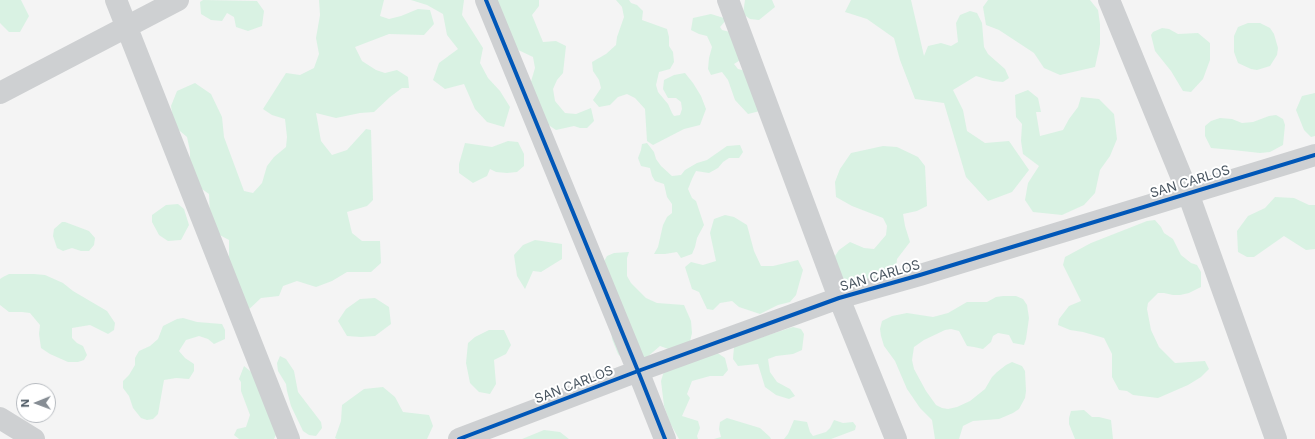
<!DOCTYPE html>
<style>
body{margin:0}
#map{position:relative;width:1315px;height:439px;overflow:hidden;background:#f4f4f4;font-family:Inter,sans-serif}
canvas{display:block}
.north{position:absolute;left:16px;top:383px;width:40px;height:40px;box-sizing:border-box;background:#fff;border:1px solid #b7bbc0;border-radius:50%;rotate:269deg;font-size:11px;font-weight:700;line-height:16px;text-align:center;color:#4a5661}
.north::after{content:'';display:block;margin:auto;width:14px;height:18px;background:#868d94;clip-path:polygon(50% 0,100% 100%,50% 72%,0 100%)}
</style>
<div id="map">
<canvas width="1315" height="439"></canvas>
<div class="north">N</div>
</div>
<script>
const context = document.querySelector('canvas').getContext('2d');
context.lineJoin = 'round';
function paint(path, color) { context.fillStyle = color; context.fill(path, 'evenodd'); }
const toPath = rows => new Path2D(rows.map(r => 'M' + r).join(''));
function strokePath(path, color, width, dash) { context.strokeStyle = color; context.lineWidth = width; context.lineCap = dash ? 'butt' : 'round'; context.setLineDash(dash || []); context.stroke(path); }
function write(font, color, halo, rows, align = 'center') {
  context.font = font + ' Inter,sans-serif'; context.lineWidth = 4; context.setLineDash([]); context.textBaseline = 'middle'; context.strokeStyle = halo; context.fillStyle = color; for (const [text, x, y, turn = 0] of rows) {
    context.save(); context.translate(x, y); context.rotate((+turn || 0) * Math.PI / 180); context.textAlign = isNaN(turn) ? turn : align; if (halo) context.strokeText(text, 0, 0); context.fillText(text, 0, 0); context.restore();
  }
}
paint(toPath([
 [0,0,21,0,29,16,20,32,9,32,0,23],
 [203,0,257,1,264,11,262,26,248,31,236,27,234,17,227,13,222,21,211,20,201,14,200,2],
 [319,0,384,0,380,16,389,19,401,16,418,9,430,10,434,24,424,35,389,34,355,47,362,61,376,70,385,73,397,70,408,77,409,88,402,88,390,97,374,112,360,113,336,118,316,113,321,141,332,155,347,150,366,129,371,130,373,200,367,206,347,212,352,233,362,241,380,241,381,263,371,272,347,272,332,281,316,287,297,281,283,286,279,296,261,298,245,313,229,267,229,240,216,233,210,216,209,194,199,187,190,164,190,151,187,137,174,126,171,106,177,91,195,83,211,94,222,117,224,137,244,191,253,193,262,183,267,166,274,157,286,147,287,137,285,119,272,115,263,109,286,73,300,75,314,68,319,54,316,38,320,15],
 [411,0,464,0,462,15,483,48,480,63,488,78,500,91,510,107,504,127,487,122,475,109,464,84,445,89,433,80,439,63,458,49,447,35,443,14,427,5],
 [493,0,539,0,539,6,532,15,543,42,556,41,566,46,563,73,557,80,553,89,555,101,565,113,576,114,591,108,594,121,587,128,580,128,574,126,556,130,547,124,530,85,535,68,533,57,512,47],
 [616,0,629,0,631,3,637,5,643,11,642,20,667,29,669,37,669,46,673,52,674,62,670,69,659,72,656,85,658,92,668,104,672,113,674,116,680,115,682,109,681,102,676,98,668,98,663,89,664,80,674,75,685,73,693,83,701,96,706,109,700,125,684,129,653,145,647,141,645,109,635,98,627,94,618,97,610,105,599,107,593,100,601,88,599,80,593,71,592,62,606,54,616,45,617,37,624,17,622,7],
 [745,0,772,0,775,7,759,20,750,19,743,14],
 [851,0,911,0,924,56,928,46,941,43,951,46,958,42,956,23,960,15,970,11,977,13,982,23,984,47,988,54,1005,69,1009,78,1003,82,993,81,976,76,953,90,963,110,967,131,985,143,1009,141,1029,170,1012,192,988,201,966,177,944,103,915,99,900,60,894,38,867,19,845,12],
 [988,0,1090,0,1098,10,1100,24,1100,44,1095,67,1060,75,1044,68,1034,53,999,30,986,25,983,7],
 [711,14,727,19,720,27,722,30,730,32,742,59,734,64,738,69,746,71,760,111,748,114,735,100,728,80,722,72,711,75,708,69,709,58,712,47,707,36,699,34,691,30,693,18],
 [1248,23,1260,23,1270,28,1274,34,1278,48,1277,55,1270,66,1257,70,1251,69,1238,63,1234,52,1234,36,1238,27],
 [1162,28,1169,29,1178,34,1198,33,1210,43,1210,60,1203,79,1191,92,1183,91,1171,71,1155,51,1151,35,1153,32],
 [1028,90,1038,98,1041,112,1036,112,1040,136,1063,130,1069,119,1078,107,1081,97,1099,99,1114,114,1117,139,1110,156,1100,170,1095,193,1084,205,1062,215,1033,212,1025,200,1028,183,1039,166,1023,154,1021,141,1022,124,1016,117,1015,95],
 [1315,93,1315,136,1311,137,1304,130,1296,110,1302,96],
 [1276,115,1283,119,1285,125,1283,145,1270,152,1260,153,1233,150,1211,148,1205,136,1205,126,1211,121,1220,118,1232,119,1242,123,1253,122,1269,116],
 [508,141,518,142,524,154,524,166,517,172,507,173,496,172,490,169,487,176,473,183,459,173,459,164,465,143,492,147],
 [647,143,654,152,656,159,661,166,672,176,681,175,685,170,697,163,707,160,727,146,740,145,743,152,739,158,729,158,723,162,718,168,709,173,696,171,692,179,688,189,692,198,696,201,704,225,697,238,695,247,692,254,681,258,677,252,665,254,654,254,658,247,663,225,667,217,672,213,672,204,667,197,664,184,655,181,652,176,650,168,641,166,638,158,641,150,642,144],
 [883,146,897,147,918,157,925,166,927,206,917,211,903,214,905,226,910,242,897,259,895,278,829,290,831,262,839,250,850,242,864,248,874,249,886,235,887,226,883,218,852,206,836,197,835,182,840,169,851,153],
 [1275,197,1294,198,1309,205,1315,205,1315,249,1306,250,1284,236,1254,257,1247,257,1238,252,1237,231,1248,216,1265,208],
 [178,204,184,209,189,225,181,240,168,241,159,235,152,222,152,215,166,205],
 [725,215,734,217,747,225,754,251,761,266,773,266,798,260,803,270,801,277,796,295,790,302,778,305,760,314,739,307,732,301,720,303,713,310,707,309,699,292,692,289,685,267,691,262,703,265,716,261,710,233,714,219],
 [1155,220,1161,227,1164,233,1173,239,1181,255,1191,263,1197,265,1201,272,1201,287,1189,293,1180,295,1173,295,1164,293,1158,293,1148,303,1147,309,1151,330,1159,347,1175,363,1205,361,1209,369,1201,377,1188,385,1158,398,1133,395,1127,391,1119,390,1112,377,1112,354,1104,338,1083,332,1070,330,1058,325,1059,319,1069,306,1081,301,1063,265,1065,257,1091,243,1147,221],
 [62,222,65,222,89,231,95,238,94,245,89,251,81,251,72,248,63,251,57,248,53,236,54,229],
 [535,240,562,244,562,259,541,272,533,271,525,289,517,276,514,255,523,245],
 [629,252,627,258,627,276,631,283,646,298,657,303,684,305,691,321,692,333,689,346,671,350,660,346,646,358,626,363,618,354,612,339,603,263,607,256,614,253],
 [9,274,34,274,45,275,63,283,73,291,107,311,115,323,114,330,108,334,90,325,72,328,72,338,77,343,83,346,87,355,84,360,78,362,68,362,50,354,41,348,39,334,40,325,30,313,22,312,9,312,0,305,0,279,3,277],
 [1003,296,1016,296,1023,299,1027,305,1029,318,1026,339,1024,345,1013,343,1009,335,998,333,993,336,991,342,983,349,974,347,967,346,959,331,951,329,945,330,924,340,914,347,912,360,914,369,926,391,936,405,942,408,948,409,957,407,970,401,985,389,992,377,997,372,1006,365,1012,362,1022,366,1025,371,1026,391,1025,398,1019,409,1013,413,999,419,973,421,963,426,959,439,935,439,932,420,920,408,907,389,895,361,884,346,881,336,880,329,882,321,892,316,907,313,933,317,948,313,967,302,987,302,996,297],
 [375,298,389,307,391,324,375,336,361,337,347,336,338,321,346,309,360,299],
 [183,318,197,322,222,324,225,330,225,339,214,344,208,339,199,336,186,340,179,351,185,358,194,364,194,371,189,379,176,378,164,380,158,414,153,419,147,420,141,418,133,408,129,396,123,388,123,381,129,375,135,365,135,358,139,351,150,346,158,339,163,326,177,319],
 [793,327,801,329,804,334,802,350,793,354,776,356,768,359,770,372,777,382,790,389,795,396,789,399,776,395,765,387,758,364,738,366,733,359,734,346],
 [489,330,504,330,511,345,506,354,494,360,496,384,490,394,479,392,470,383,466,363,468,343,475,337],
 [716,352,725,358,728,370,723,376,710,376,692,381,687,394,690,398,682,416,698,421,700,428,697,436,698,439,679,439,670,423,664,406,661,381,664,371],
 [280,356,286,359,294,371,298,392,321,422,322,428,316,436,309,435,303,431,291,406,287,391,286,384,278,371,277,363],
 [244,366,255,375,277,433,274,439,239,439,234,435,237,429,246,427,250,415,241,391,241,382,239,379],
 [383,387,395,397,403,412,429,415,433,426,427,439,337,439,335,438,341,421,342,405,364,389],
 [1084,410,1092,417,1099,417,1111,420,1113,439,1075,439,1069,424,1069,418,1071,411],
 [727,418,760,428,770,437,771,439,714,439,721,437,719,429,720,422],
 [794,420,807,422,810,432,813,436,826,432,830,428,834,420,843,423,853,422,856,426,855,430,831,439,784,439,788,434],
 [544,430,560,432,569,439,522,439]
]), '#d9f2e3');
strokePath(toPath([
 [116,0,289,439],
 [486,0,638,371,665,439],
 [728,0,839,298,896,439],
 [1109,0,1188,193,1276,439],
 [0,93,178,0],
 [0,418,34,439],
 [459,439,638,371,839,298,920,275,1315,155]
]), '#ced0d2', 22);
strokePath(toPath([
 [486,0,638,371,665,439],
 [459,439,638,371,839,298,920,275,1315,155]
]), '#0057b8', 4);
write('13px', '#4a5661', '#fff', [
 ["SAN CARLOS",1190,182,-17],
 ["SAN CARLOS",880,276,-16],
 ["SAN CARLOS",574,385,-21]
]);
</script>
